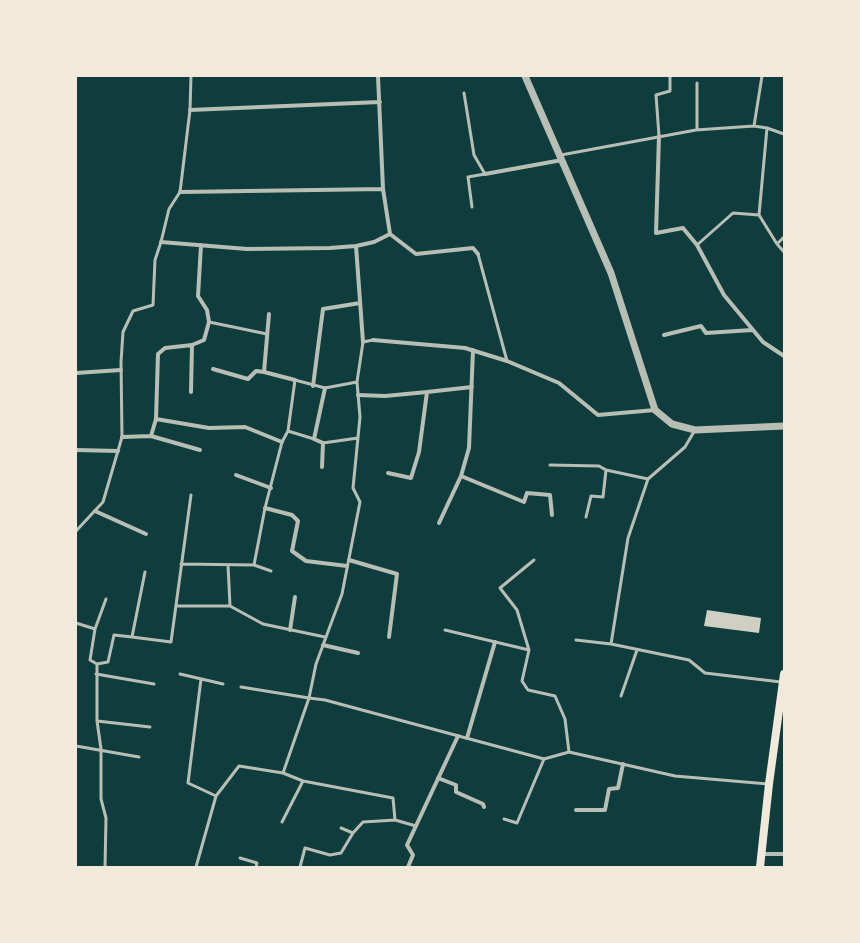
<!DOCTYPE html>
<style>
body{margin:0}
#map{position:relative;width:860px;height:943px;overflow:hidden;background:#0f3d3e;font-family:Ubuntu,sans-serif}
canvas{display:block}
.frame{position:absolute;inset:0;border:77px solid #f1e9da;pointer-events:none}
</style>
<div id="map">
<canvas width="860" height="943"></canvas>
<div class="frame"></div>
</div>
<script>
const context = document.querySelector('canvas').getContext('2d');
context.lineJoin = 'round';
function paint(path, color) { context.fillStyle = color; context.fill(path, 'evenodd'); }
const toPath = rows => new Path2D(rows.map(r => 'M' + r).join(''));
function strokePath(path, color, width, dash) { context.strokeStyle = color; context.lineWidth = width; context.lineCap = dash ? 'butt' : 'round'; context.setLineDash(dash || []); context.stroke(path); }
paint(toPath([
 [707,610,761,618,759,633,704,626]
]), '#cfcfc3');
strokePath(toPath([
 [697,83,697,130],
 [464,93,474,155,485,174,468,177,472,207],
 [754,126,762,76],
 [767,128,759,215,777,244,784,252],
 [659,136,656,95,670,91,670,76],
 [561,155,696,130,754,126,767,128,784,134],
 [777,244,784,237],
 [697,245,733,213,759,215],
 [478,254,507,361],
 [209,322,267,334],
 [288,431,314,439],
 [323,443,358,438],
 [550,465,599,466,606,470],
 [586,517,591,496,603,497,606,470,648,479,685,447,695,430],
 [76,531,103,502,122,437,121,362,123,332,133,311,153,305,155,260,161,242,169,209,180,192,190,110,191,76],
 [534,560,500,588,517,610,529,650,522,681,528,690,555,696,565,719,569,752],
 [181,564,254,565,271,571],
 [228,565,230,606],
 [254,565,265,508,282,442,288,431,295,380,325,388,357,382,363,342,373,340],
 [177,606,230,606,263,624,325,637],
 [76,623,95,629],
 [445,630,529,650],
 [132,637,171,642,191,495],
 [576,640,611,644,689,660,705,673,781,682],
 [611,644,628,538,648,479],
 [97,664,90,660,95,629,106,599],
 [96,674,154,684],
 [180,674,223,684],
 [241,687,309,698,316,664,342,594,360,502,353,488,360,417,357,382],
 [621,696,637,650],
 [97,721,150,727],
 [76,746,139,757],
 [283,773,309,698,325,700,544,759,569,752,675,776,768,784],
 [216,796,239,766,283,773,303,781,393,798,395,820],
 [504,819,517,823,544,759],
 [282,822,303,781],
 [341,828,353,833],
 [240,858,257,863,256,867],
 [105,867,106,818,101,799,101,749,97,721,97,664,108,662,114,635,132,637,145,572],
 [196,867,216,796,188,783,201,679],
 [300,867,305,848,330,855,341,853,353,833,363,822,395,820,416,826]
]), '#b8beb3', 3);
strokePath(toPath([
 [190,110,380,102],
 [659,136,656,233,683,228,697,245,724,295,763,342,784,356],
 [485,174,562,160],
 [180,192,383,189],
 [390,234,416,254,473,248,478,254],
 [161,242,247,249,330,248,356,246,374,242,390,234,383,189,378,76],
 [356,246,363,342],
 [269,314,264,372,295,380],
 [664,335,701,326,706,333,752,330],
 [373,340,465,348,507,361,559,383,598,415,655,410],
 [213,369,248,379,256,371,264,372],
 [76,373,121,370],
 [313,386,323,309,360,303],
 [191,392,192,345],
 [427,392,472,387],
 [358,395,385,396,427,392,419,452,411,478,388,473],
 [156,419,209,428,245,427,282,442],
 [151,436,156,419,158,354,165,348,192,345,204,340,209,322,207,310,198,296,201,245],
 [122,437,151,436,200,450],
 [76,450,118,451],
 [322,467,323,443,314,439,325,388],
 [236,475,271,488],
 [461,476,524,502,527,493,550,495,552,515],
 [265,508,292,515,298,521,292,551,306,561,347,566],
 [95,511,146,534],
 [439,523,461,476,469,448,473,350],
 [349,560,397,574,389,637],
 [290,630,295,597],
 [323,645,358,653],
 [467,738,495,642],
 [438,778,456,785,456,792,483,804,484,807],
 [576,810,605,810,609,789,618,788,623,764],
 [761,854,784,854],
 [408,867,413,855,407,845,458,736]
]), '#b8beb3', 4);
strokePath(toPath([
 [525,76,611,273,655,410,672,424,695,430,784,426]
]), '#b8beb3', 7);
strokePath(toPath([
 [760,867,769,784,784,674]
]), '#f1e9da', 8);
</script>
